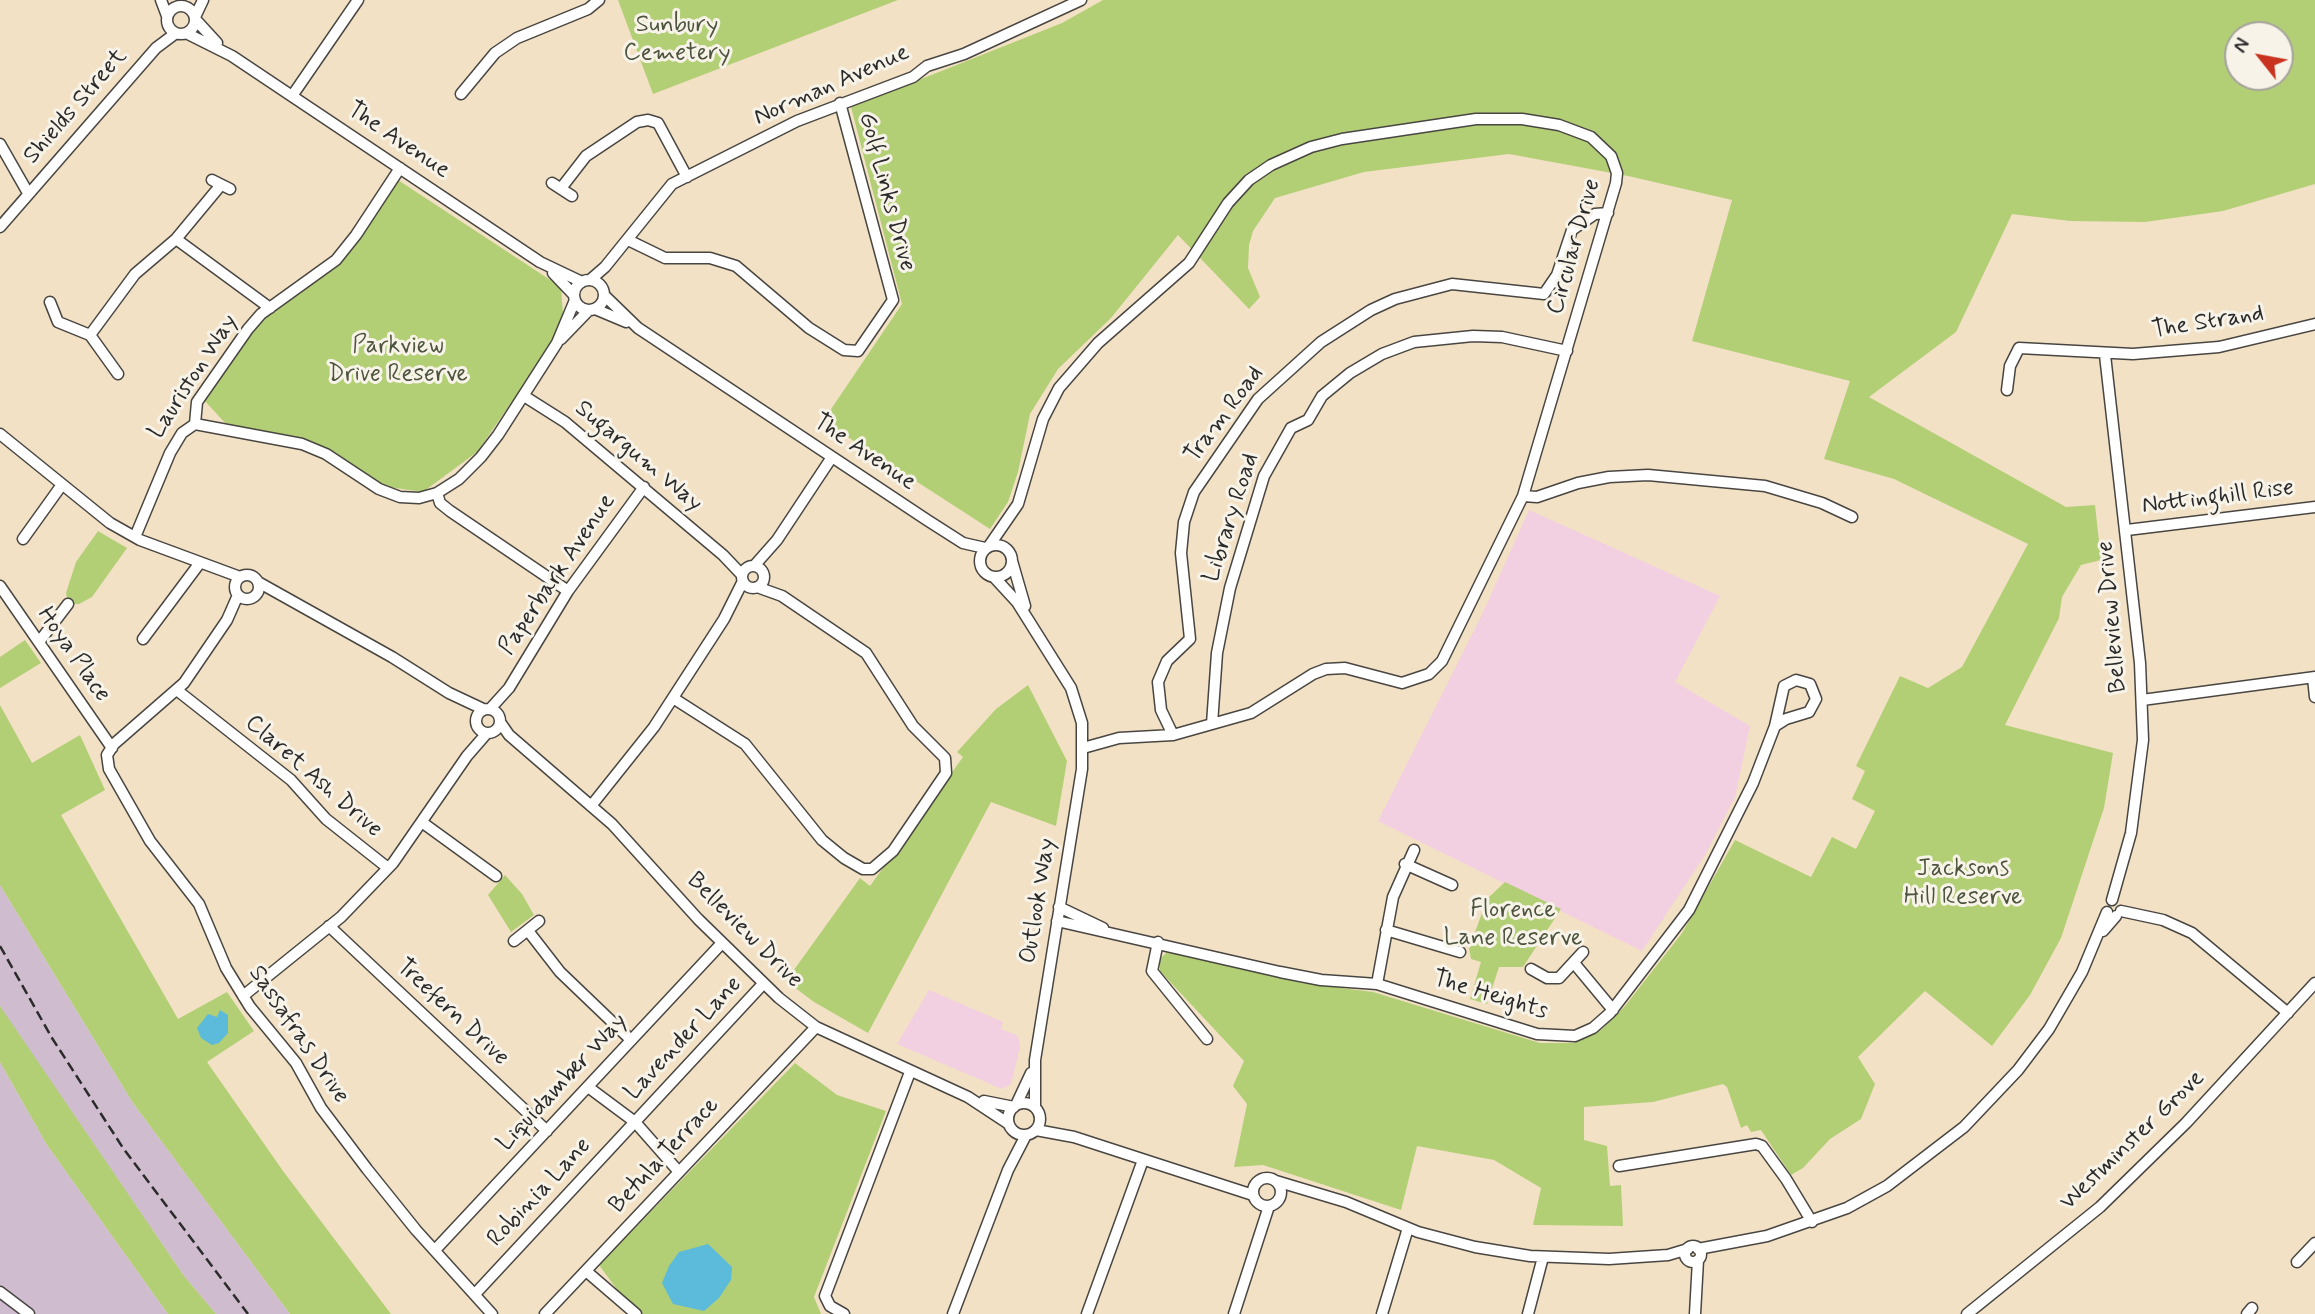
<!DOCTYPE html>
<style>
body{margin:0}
#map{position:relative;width:2315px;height:1314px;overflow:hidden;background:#f2e1c5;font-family:Mynerve,sans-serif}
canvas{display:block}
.north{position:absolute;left:2224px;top:21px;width:70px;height:70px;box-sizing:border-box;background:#f7f3e8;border:2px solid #a5a39c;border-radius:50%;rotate:301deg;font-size:19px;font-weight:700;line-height:28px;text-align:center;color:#2b2b2b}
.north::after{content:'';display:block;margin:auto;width:24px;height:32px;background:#c8321e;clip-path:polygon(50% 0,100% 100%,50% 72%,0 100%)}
</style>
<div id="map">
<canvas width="2315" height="1314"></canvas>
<div class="north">N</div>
</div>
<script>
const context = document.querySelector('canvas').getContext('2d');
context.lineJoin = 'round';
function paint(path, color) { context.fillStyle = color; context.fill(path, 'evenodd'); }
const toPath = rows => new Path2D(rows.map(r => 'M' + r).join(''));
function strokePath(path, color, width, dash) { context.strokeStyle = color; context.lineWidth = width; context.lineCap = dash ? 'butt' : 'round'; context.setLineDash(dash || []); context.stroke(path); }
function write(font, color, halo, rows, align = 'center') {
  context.font = font + ' Mynerve,sans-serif'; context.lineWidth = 6; context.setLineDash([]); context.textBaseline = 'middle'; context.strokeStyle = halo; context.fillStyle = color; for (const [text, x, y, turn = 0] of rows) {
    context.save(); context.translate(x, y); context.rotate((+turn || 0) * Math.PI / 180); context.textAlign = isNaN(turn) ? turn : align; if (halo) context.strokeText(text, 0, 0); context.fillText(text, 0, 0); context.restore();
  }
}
paint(toPath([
 [1529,510,1720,596,1675,682,1750,726,1735,797,1705,855,1642,951,1378,821,1481,617],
 [929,990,1003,1022,1001,1029,1018,1036,1020,1047,1011,1084,1002,1089,897,1044]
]), '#f2cfe1');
paint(toPath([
 [0,885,133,1103,290,1314,216,1314,184,1276,3,1012,0,1006],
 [0,1062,47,1145,168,1314,0,1314]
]), '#cfbdcf');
paint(toPath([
 [618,0,898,0,653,94],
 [1103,0,2315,0,2315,184,2223,211,2145,222,2070,221,2012,214,1956,332,1869,397,2066,507,2095,505,2101,560,2081,565,2062,597,2059,618,2005,725,2113,753,2104,808,2061,938,2030,995,1992,1046,1925,991,1858,1057,1875,1084,1861,1119,1830,1139,1803,1168,1791,1175,1761,1130,1751,1132,1747,1125,1741,1128,1727,1087,1723,1084,1653,1102,1584,1107,1584,1140,1607,1146,1610,1186,1621,1185,1623,1226,1533,1225,1541,1188,1494,1160,1417,1146,1401,1210,1263,1165,1234,1167,1247,1104,1233,1086,1244,1061,1160,971,1160,959,1168,951,1302,983,1373,992,1540,1043,1573,1043,1601,1030,1625,1006,1682,933,1735,840,1811,877,1832,837,1856,849,1875,811,1852,799,1865,771,1856,766,1900,676,1928,688,1962,667,2028,544,1894,479,1824,459,1850,381,1692,341,1732,200,1628,176,1509,154,1364,172,1275,198,1253,231,1249,245,1248,268,1260,297,1249,309,1178,235,1111,318,1058,369,1030,414,1018,472,1008,502,990,529,823,421,902,304,851,107,1062,23],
 [2238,35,2280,35,2280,77,2238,77],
 [398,180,561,287,564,327,477,452,423,492,381,486,308,445,226,424,204,400,251,328,334,264],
 [98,531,127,548,92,597,79,604,68,604,66,593,76,562],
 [25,640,41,663,0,688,0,657],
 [1028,685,1067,761,1056,826,991,802,868,1033,814,1002,786,981,860,878,870,886,963,757,957,752,996,709],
 [0,705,32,763,80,735,105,790,61,815,178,1019,227,992,254,1031,207,1062,283,1171,391,1314,290,1314,133,1103,0,885],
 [505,875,522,894,534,915,511,932,488,895],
 [1505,882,1561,909,1523,967,1499,967,1487,1004,1470,999,1481,962,1471,959,1469,949,1487,899],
 [0,1006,184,1276,216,1314,168,1314,47,1145,0,1062],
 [795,1063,837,1095,886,1111,814,1297,821,1314,642,1314,624,1299,599,1265]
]), '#b3cf76');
paint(toPath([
 [220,1010,228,1015,228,1033,219,1043,212,1045,201,1038,197,1028,208,1014,217,1017],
 [708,1244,732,1267,731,1280,719,1298,704,1311,673,1304,662,1283,669,1266,679,1252]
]), '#5cbada');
const minor = toPath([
 [161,0,167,16],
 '167 20a14 14 0 1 1 28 0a14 14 0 1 1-28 0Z',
 [195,17,203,0],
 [195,19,217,43],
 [186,33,232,56,540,262,582,282],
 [461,94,495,53,517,38,588,9,599,0],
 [292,96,358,0],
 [0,144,28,193],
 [212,180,230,189],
 [552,183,572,196],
 [562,187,586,156,637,122,648,120,658,123,687,177],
 [0,227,156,48,176,33],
 [176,239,270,308],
 [628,240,665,258,710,258,736,266,809,328,844,350,858,351,893,300,840,103],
 [553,273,574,295],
 '574 295a15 15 0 1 1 30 0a15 15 0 1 1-30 0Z',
 [590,280,605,267,672,184,797,121,913,77,927,66,964,54,1081,0],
 [605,296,638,328,927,520,963,543,985,548],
 [50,302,58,322,90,335,118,374],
 [595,309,626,322],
 [90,335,135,274,176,239,220,186],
 [561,339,589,310],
 [2105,355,2140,663,2143,740,2131,833,2112,900],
 [2007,390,2010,366,2019,348,2133,354,2219,347,2315,324],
 [524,396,565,422,723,555,742,575],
 [195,424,302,444,326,454,379,489,400,497,419,498,437,493,459,479,481,457,498,435,557,343,575,300],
 [195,424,197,402,248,329,261,314,336,260,356,235,400,168],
 [0,434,110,523,140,540,240,577],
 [437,493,440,503,450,511,568,591],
 [1523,496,1537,497,1578,483,1609,477,1648,475,1765,486,1822,503,1852,517],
 [2127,530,2315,507],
 [135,537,170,453,182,433,195,424],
 [23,539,61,486],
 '980 561a16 16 0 1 1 32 0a16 16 0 1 1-32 0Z',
 [989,546,1018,504,1043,419,1059,388,1098,343,1189,263,1228,203,1249,180,1271,165,1311,147,1342,139,1476,119,1522,119,1559,125,1591,137,1611,156,1617,173,1616,183,1523,496,1442,661,1429,674,1402,683,1345,668,1326,669,1313,674,1251,713,1173,735,1119,738,1083,748],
 [1012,561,1025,606],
 [754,566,777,540,832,457],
 '742 577a11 11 0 1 1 22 0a11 11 0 1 1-22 0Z',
 '235 587a12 12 0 1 1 24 0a12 12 0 1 1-24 0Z',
 [994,577,1017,602,1071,688,1082,723,1082,769,1035,1060,1035,1107],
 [258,582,392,657,449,693,483,709],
 [0,586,112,748],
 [238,595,227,620,184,683,114,744,107,755,109,769,150,841,199,904,226,968,250,1007,296,1063,321,1108,367,1169,416,1230,492,1314],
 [143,639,199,564],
 [39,642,68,604],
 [2313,678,2315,697],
 [178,691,291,780,326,819,388,868],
 [673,698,745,744,822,840,844,858,863,869,872,869,893,851,946,773,945,758,913,726,866,653,782,596,757,587],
 [2142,700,2315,677],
 '476 721a12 12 0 1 1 24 0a12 12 0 1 1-24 0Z',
 [490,709,509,688,568,591,644,487],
 [500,722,509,735,612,824,698,919,779,998,816,1027,968,1097,1009,1124],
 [1212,724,1217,653,1230,588,1264,476,1291,428,1308,420,1322,396,1350,373,1382,354,1414,342,1473,336,1502,337,1567,351],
 [1173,735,1161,710,1158,682,1167,661,1190,639,1181,553,1184,522,1194,492,1258,399,1321,342,1371,310,1395,299,1452,284,1544,294,1557,275,1572,230,1595,214,1608,213],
 [591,806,654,727,724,619,743,581],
 [423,823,496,876],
 [1405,864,1452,885],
 [1059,907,1103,928],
 [2121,911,2163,920,2192,933,2288,1013],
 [1057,921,1280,972,1321,980,1377,984,1537,1034,1575,1036,1593,1028,1610,1013,1689,910,1753,783,1775,726,1784,686,1796,680,1810,684,1816,699,1809,712,1786,719,1775,726],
 [329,926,547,1131],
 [1386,930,1460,952],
 [2103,931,2116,916],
 [529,932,560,972,631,1040],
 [514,941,539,921],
 [1158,942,1152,971,1207,1039],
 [1574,963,1613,1010],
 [1531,969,1547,978,1559,978,1583,952],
 [1377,984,1393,897,1414,850],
 [243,996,341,917,393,863,467,756,487,733],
 [588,1087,635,1122,679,1172],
 [984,1101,1014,1107],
 '1008 1119a16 16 0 1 1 32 0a16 16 0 1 1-32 0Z',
 [1016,1105,1031,1073],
 [1036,1130,1074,1137,1253,1195],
 [1619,1166,1756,1144,1762,1146,1786,1179,1812,1222],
 '1253 1192a14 14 0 1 1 28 0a14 14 0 1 1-28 0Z',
 [1276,1181,1346,1202,1418,1232,1475,1247,1530,1256,1609,1259,1668,1255,1688,1249],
 '1685 1254a8 8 0 1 1 16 0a8 8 0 1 1-16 0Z',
 [1698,1249,1767,1236,1847,1208,1887,1186,1964,1127,2018,1070,2049,1029,2082,972,2107,912],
 [435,1250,722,943],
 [2297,1262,2315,1243],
 [586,1271,636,1314],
 [0,1292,29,1314],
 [475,1294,763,984],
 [545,1314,816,1027],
 [844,1314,830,1306,825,1296,910,1072],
 [953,1314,1008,1170,1026,1135],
 [1087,1314,1143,1160],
 [1234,1314,1269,1206],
 [1382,1314,1408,1228],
 [1528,1314,1543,1257],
 [1695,1314,1698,1260],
 [1967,1314,2100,1207,2186,1123,2315,983],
 [2247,1314,2252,1308]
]);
strokePath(minor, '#494642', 13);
strokePath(minor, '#fff', 10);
strokePath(toPath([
 [0,946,52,1038,123,1148,248,1314]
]), '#2b2b2b', 2.5, [10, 5]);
write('24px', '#4d543e', '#f7f3e8', [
 ["Sunbury",677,26],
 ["Cemetery",677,54],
 ["Parkview",398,347],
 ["Drive Reserve",398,375],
 ["Jacksons",1963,870],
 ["Hill Reserve",1963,898],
 ["Florence",1513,911],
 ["Lane Reserve",1513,939]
]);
write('24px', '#2b2b2b', '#f7f3e8', [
 ["Norman Avenue",832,86,-24],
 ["Shields Street",76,107,-49],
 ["The Avenue",398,141,34],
 ["Golf Links Drive",886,192,75],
 ["Circular Drive",1575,247,-74],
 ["The Strand",2208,323,-9],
 ["Lauriston Way",194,377,-57],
 ["Tram Road",1225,415,-53],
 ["The Avenue",864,453,34],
 ["Sugargum Way",638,457,40],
 ["Nottinghill Rise",2218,498,-7],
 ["Library Road",1232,518,-72],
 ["Paperbark Avenue",558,575,-56],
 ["Belleview Drive",2113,617,-95],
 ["Hoya Place",73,655,55],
 ["Claret Ash Drive",313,777,41],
 ["Outlook Way",1039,901,-81],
 ["Belleview Drive",744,931,45],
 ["The Heights",1490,996,17],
 ["Treefern Drive",452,1013,43],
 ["Sassafras Drive",298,1035,56],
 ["Lavender Lane",684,1039,-47],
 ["Liquidamber Way",563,1083,-47],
 ["Westminster Grove",2133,1141,-44],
 ["Betula Terrace",665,1156,-47],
 ["Robinia Lane",540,1193,-47]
]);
</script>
